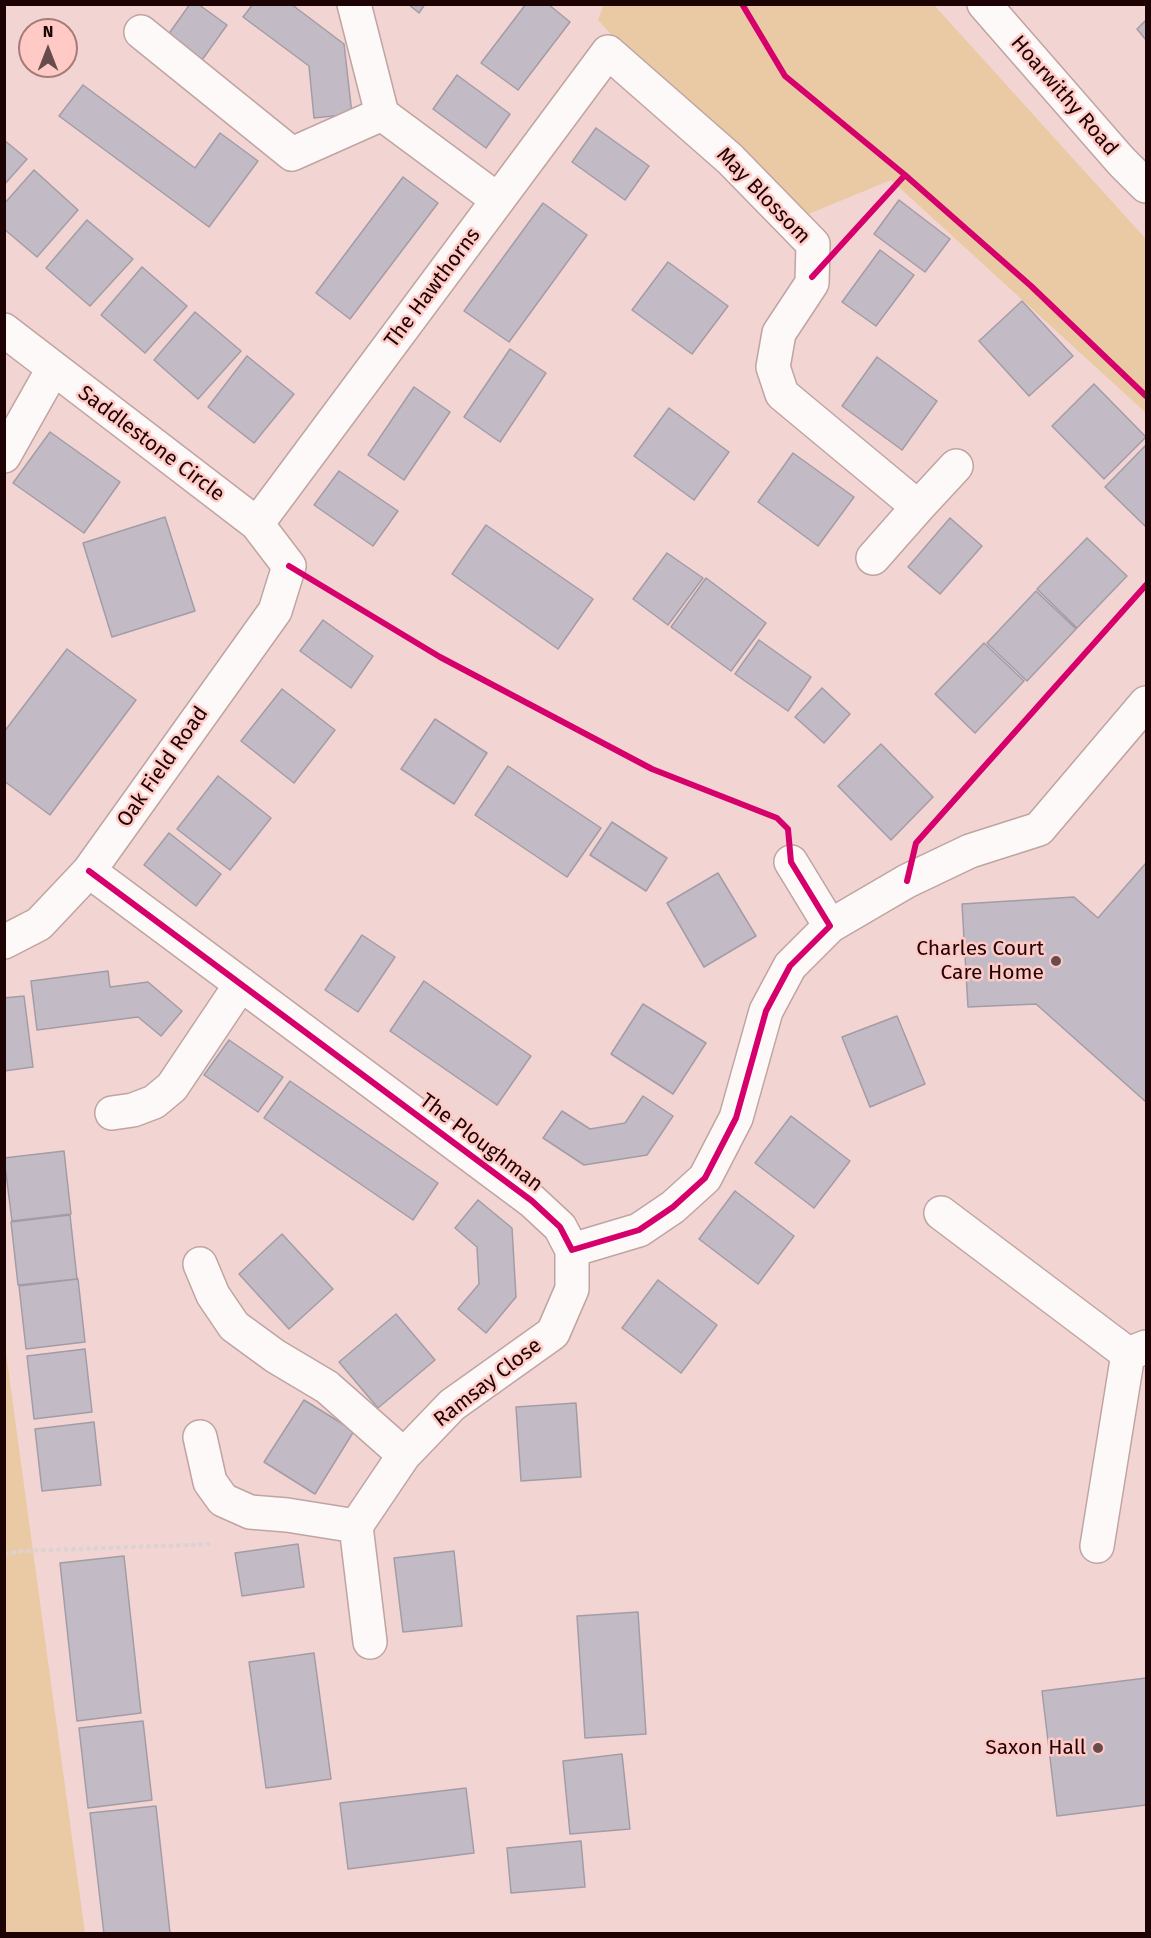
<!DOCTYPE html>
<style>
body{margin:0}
#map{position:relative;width:1151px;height:1938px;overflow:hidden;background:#f2d5d3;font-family:"Fira Sans",sans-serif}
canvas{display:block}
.frame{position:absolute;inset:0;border:6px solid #1e0304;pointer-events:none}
.north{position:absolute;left:18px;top:18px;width:60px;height:60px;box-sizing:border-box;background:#ffcac6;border:2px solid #a57a78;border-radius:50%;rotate:0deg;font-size:16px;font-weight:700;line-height:24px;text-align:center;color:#1e0304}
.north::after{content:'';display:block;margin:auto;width:21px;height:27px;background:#684c4c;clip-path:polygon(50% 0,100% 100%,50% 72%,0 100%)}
</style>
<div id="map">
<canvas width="1151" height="1938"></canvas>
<div class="frame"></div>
<div class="north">N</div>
</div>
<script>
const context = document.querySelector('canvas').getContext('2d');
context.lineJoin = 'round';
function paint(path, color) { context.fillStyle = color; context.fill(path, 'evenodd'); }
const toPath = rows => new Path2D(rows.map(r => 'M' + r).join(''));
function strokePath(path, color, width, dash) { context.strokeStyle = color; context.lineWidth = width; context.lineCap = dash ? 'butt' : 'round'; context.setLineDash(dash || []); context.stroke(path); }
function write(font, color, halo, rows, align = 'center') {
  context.font = font + ' "Fira Sans",sans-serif'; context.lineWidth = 5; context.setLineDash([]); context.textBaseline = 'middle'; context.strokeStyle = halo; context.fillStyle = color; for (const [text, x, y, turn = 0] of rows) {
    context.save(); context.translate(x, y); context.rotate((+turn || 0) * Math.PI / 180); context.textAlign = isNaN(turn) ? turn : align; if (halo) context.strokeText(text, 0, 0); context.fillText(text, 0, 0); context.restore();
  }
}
paint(toPath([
 [604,4,934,5,1146,239,1146,413,891,180,782,225,598,20],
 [5,1345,85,1933,5,1933]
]), '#eacaa4');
const building = toPath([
 [190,4,198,4,227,25,202,60,168,35,190,4],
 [253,4,291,4,344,44,352,114,314,118,309,66,243,17,253,4],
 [408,4,425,4,419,13,408,4],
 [526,4,548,4,570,22,518,90,481,63,526,4],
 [1146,20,1146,40,1137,29,1146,20],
 [457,75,510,114,486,148,433,109,457,75],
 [83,85,195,168,220,133,258,161,209,227,59,116,83,85],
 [596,128,649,166,625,200,572,162,596,128],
 [4,140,27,159,4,185,4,140],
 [34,170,78,210,37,257,4,229,4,204,34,170],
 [403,177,438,203,350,319,316,293,403,177],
 [899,200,950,239,925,272,874,234,899,200],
 [543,203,587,235,509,342,464,311,543,203],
 [87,220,133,259,90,306,46,268,87,220],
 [880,250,914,275,876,326,842,302,880,250],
 [668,262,728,306,692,354,632,310,668,262],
 [142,267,187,306,145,353,101,315,142,267],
 [1022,301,1073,356,1029,396,979,341,1022,301],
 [195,312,241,351,198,399,154,360,195,312],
 [510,349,546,373,500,442,464,417,510,349],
 [247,356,294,394,254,443,208,407,247,356],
 [877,357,937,401,902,450,842,406,877,357],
 [1094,384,1146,437,1104,479,1052,426,1094,384],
 [414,387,450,412,404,480,368,455,414,387],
 [669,408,729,452,694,500,634,456,669,408],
 [50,432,120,482,84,533,13,483,50,432],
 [1146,445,1146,527,1105,487,1146,445],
 [793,453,854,497,818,546,758,502,793,453],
 [339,471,398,511,373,546,314,505,339,471],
 [165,517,195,611,112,637,83,543,165,517],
 [950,518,982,546,940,594,908,567,950,518],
 [486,525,593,599,558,649,452,574,486,525],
 [1087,538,1127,576,1077,628,1037,589,1087,538],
 [667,553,703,578,668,625,633,599,667,553],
 [706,578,766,623,731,671,671,627,706,578],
 [1036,591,1076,629,1027,681,987,643,1036,591],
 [323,620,373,656,351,688,300,651,323,620],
 [759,640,811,677,788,711,735,674,759,640],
 [984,643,1024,681,975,733,935,694,984,643],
 [67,649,136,700,50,815,4,781,4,732,67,649],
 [822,688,850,714,824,743,795,717,822,688],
 [282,689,335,730,294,783,241,741,282,689],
 [435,719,487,753,454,804,401,769,435,719],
 [881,744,933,797,891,840,838,786,881,744],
 [508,766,601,828,567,877,475,815,508,766],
 [218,776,271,818,230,870,177,829,218,776],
 [612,822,667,858,646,891,590,855,612,822],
 [169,833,221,874,196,906,144,865,169,833],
 [1146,863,1146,1102,1036,1004,968,1007,962,904,1074,897,1098,918,1146,863],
 [718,873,756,936,704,967,667,903,718,873],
 [362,935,395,957,358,1012,325,990,362,935],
 [108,971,110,987,148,982,182,1011,161,1036,138,1017,37,1030,31,981,108,971],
 [424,981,531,1056,497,1105,390,1031,424,981],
 [24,996,33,1067,4,1071,4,998,24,996],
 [643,1004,706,1043,673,1094,611,1054,643,1004],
 [897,1016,925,1084,870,1107,842,1037,897,1016],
 [229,1040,283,1077,258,1112,204,1075,229,1040],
 [290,1081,438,1183,413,1220,264,1118,290,1081],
 [643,1096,673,1116,647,1155,584,1165,543,1138,562,1111,590,1129,625,1123,643,1096],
 [791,1116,850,1161,814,1208,755,1163,791,1116],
 [64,1151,71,1214,12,1221,4,1158,64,1151],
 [735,1191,794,1236,758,1284,699,1239,735,1191],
 [478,1200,512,1228,516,1297,486,1333,458,1309,479,1284,477,1247,455,1228,478,1200],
 [70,1215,77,1279,18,1285,11,1222,70,1215],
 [282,1234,333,1289,289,1329,239,1274,282,1234],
 [78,1279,85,1342,26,1349,19,1286,78,1279],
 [658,1280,717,1325,681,1373,622,1328,658,1280],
 [396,1314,435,1360,378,1408,339,1362,396,1314],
 [85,1349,92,1412,34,1419,27,1356,85,1349],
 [304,1400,354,1431,315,1494,264,1462,304,1400],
 [576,1403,581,1477,521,1481,516,1407,576,1403],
 [94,1422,101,1485,42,1491,35,1429,94,1422],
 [298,1544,304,1587,242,1596,235,1553,298,1544],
 [454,1551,462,1626,403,1632,394,1558,454,1551],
 [124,1556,141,1713,77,1721,60,1563,124,1556],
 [638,1612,646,1734,585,1738,577,1616,638,1612],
 [314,1653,331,1779,266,1788,249,1662,314,1653],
 [1146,1678,1146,1805,1057,1816,1042,1691,1146,1678],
 [143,1721,152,1800,88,1808,79,1728,143,1721],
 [622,1754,630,1829,570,1834,563,1761,622,1754],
 [466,1788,474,1853,348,1869,340,1803,466,1788],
 [156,1806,170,1933,104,1934,90,1813,156,1806],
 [581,1841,585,1887,511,1893,507,1848,581,1841]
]);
paint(building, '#c2bbc6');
strokePath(building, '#a39ca6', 1.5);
const minor = toPath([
 [354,4,382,114,498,200],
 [984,4,1121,161,1146,186],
 [141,32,292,154,382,114],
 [4,330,257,524,289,566,275,611,89,871,39,924,4,942],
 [4,456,53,369],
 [257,524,608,52,730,159,813,244,812,283,779,333,773,367,782,394,918,507,956,466],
 [873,558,918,507],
 [89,871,532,1201,560,1227,572,1250,639,1230,673,1207,705,1178,736,1118,766,1011,790,966,830,926,791,862],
 [830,926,907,881,970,851,1039,829,1146,703],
 [112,1113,133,1110,154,1102,172,1087,241,984],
 [941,1213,1128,1354],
 [200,1264,213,1295,234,1326,275,1356,327,1387,404,1455],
 [200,1437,210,1482,223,1500,250,1512,287,1515,356,1526],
 [1097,1546,1128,1354,1146,1347],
 [370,1642,356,1526,404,1455,452,1405,553,1333,572,1289,572,1250]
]);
strokePath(minor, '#bfa4a2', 36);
strokePath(toPath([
 [4,1554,23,1551,213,1544]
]), '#dbd2d1', 4, [4.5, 3]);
strokePath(minor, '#fdf9f8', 33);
strokePath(toPath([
 [742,4,785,76,905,175,1031,286,1146,396],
 [812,277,905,175],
 [89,871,532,1201,560,1227,572,1250,639,1230,673,1207,705,1178,736,1118,766,1011,790,966,830,926,791,862,788,829,777,818,652,769,440,657,289,566],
 [907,881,916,843,1146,585]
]), '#d6006c', 6);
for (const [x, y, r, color] of [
 [1056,961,6,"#684c4c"],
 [1098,1748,6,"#684c4c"]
]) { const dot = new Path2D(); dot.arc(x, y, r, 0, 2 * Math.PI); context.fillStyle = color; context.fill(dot); strokePath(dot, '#ffcac6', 2); }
write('21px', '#1e0304', '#ffcac6', [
 ["Hoarwithy Road",1064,96,49],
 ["May Blossom",763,196,46],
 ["The Hawthorns",433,288,-53],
 ["Saddlestone Circle",151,444,37],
 ["Oak Field Road",163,767,-55],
 ["The Ploughman",481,1143,37],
 ["Ramsay Close",488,1383,-38]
]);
write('21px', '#1e0304', '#ffcac6', [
 ["Charles Court",1044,949],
 ["Care Home",1044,973],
 ["Saxon Hall",1086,1748]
], 'right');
</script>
